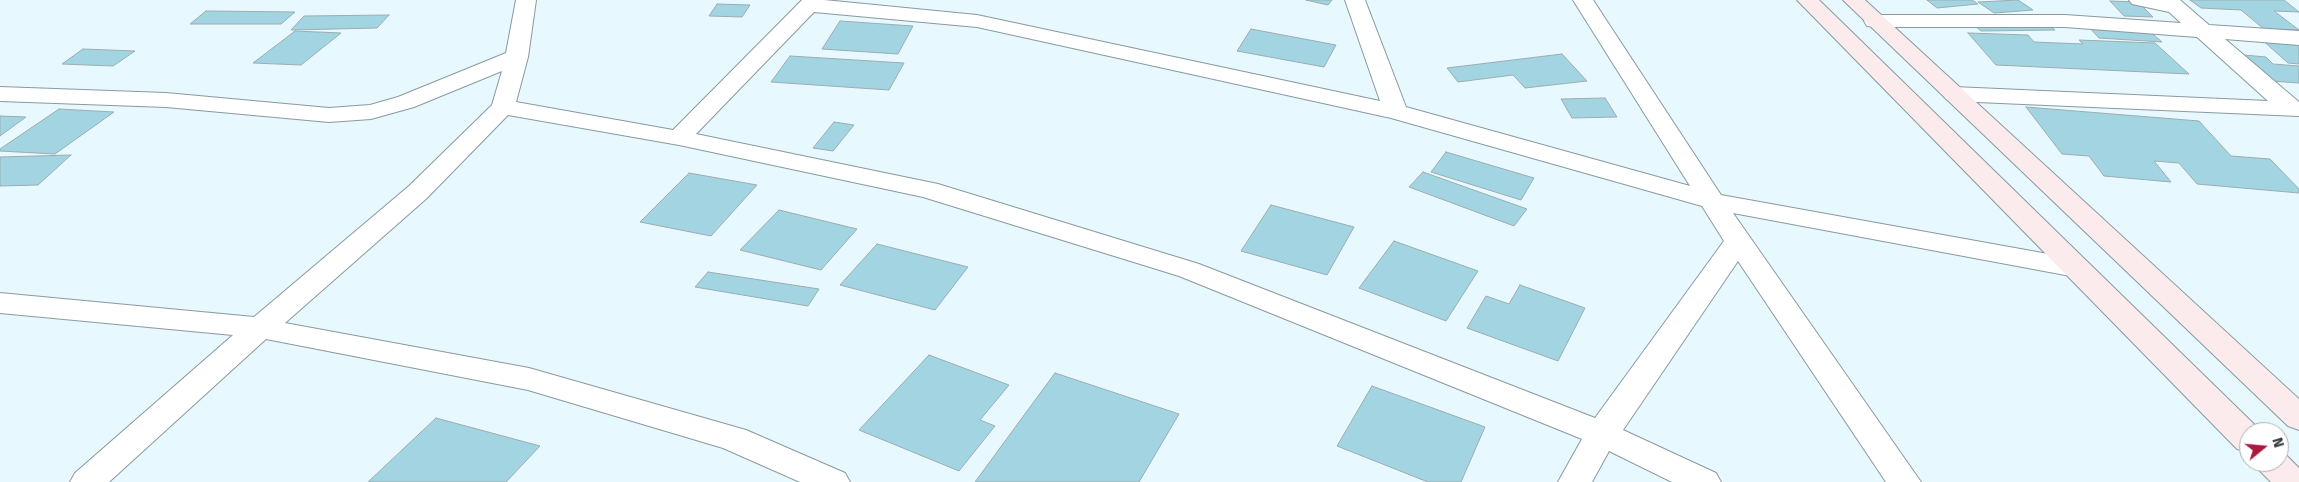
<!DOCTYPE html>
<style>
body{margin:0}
#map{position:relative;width:2299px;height:482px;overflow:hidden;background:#e7f9fe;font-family:"Fira Sans",sans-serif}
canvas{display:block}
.north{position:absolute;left:2239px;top:422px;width:50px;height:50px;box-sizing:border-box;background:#fff;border:1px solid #acafb0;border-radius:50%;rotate:73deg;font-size:14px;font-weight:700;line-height:20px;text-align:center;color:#303739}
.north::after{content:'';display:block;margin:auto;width:18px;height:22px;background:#ac183f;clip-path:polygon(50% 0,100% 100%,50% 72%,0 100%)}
</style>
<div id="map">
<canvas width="2299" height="482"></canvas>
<div class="north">N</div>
</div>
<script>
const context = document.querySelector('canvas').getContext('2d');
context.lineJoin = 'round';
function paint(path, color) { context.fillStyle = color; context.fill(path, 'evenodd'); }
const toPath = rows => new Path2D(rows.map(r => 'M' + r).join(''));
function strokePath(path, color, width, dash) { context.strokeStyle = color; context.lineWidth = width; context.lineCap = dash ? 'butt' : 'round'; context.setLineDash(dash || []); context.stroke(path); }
const building = toPath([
 [1306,0,1332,0,1328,5,1306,0],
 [1927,0,1972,0,1978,4,1937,8,1927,0],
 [2018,0,2033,10,1994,13,1978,2,2018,0],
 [2190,0,2284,0,2299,12,2274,11,2299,30,2264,29,2241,10,2201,8,2190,0],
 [2110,1,2138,2,2153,17,2124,16,2110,1],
 [717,4,750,5,742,17,709,16,717,4],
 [206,11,295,12,281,24,190,24,206,11],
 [389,15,377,28,291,30,304,16,389,15],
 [2042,20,2055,30,1981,31,1969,21,2042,20],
 [840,21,913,26,898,54,822,49,840,21],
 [2087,25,2147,29,2162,42,2099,38,2087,25],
 [1251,29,1336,45,1324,67,1237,51,1251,29],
 [295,31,341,33,301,65,253,63,295,31],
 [1968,33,2028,35,2034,42,2083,44,2079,40,2155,43,2189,74,1996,65,1968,33],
 [2260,38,2299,40,2299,64,2288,63,2260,38],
 [83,49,135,51,113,66,62,64,83,49],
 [1562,54,1587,81,1525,88,1513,75,1458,82,1447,68,1562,54],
 [2244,55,2266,57,2273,64,2299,66,2299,83,2271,81,2244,55],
 [790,56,904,63,889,90,771,82,790,56],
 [1605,98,1617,117,1572,118,1561,99,1605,98],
 [2026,107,2199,121,2231,156,2270,159,2299,189,2299,193,2197,184,2179,163,2154,161,2171,182,2104,176,2089,156,2062,154,2026,107],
 [59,109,114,112,55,154,0,151,0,149,59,109],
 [0,116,26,117,0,136,0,116],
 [834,122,854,125,833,151,813,148,834,122],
 [1446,152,1534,178,1521,200,1431,172,1446,152],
 [71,155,38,185,0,186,0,157,71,155],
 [1423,172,1527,209,1514,226,1409,187,1423,172],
 [689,173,757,185,711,236,640,222,689,173],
 [1271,205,1354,227,1327,275,1241,251,1271,205],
 [779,210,857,229,821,270,740,250,779,210],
 [1394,241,1478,271,1446,321,1359,288,1394,241],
 [877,244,968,267,935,310,840,285,877,244],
 [708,272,819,289,808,306,695,287,708,272],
 [1520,285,1585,308,1558,361,1467,328,1486,296,1509,304,1520,285],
 [929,355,1009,385,980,420,995,426,959,471,859,430,929,355],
 [1055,373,1179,414,1139,482,975,482,1055,373],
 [1372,386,1485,427,1461,482,1428,482,1337,446,1372,386],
 [436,418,540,446,506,482,368,482,436,418]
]);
paint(building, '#a2d5e1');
strokePath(building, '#9badb1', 1);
const street = toPath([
 [516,0,536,0,528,57,516,102,673,130,802,0,824,0,977,15,1380,101,1345,0,1365,0,1406,107,1690,186,1573,0,1593,0,1721,195,2076,259,2086,262,2090,268,2086,274,2076,277,1733,213,1921,482,1886,482,1738,261,1623,430,1716,473,1721,482,1672,482,1609,451,1592,482,1558,482,1582,439,1179,276,923,197,679,145,508,115,427,198,285,323,529,368,746,430,845,473,850,482,800,482,723,448,528,390,266,339,109,482,70,482,75,473,233,335,0,313,0,293,254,317,409,186,492,105,502,71,414,107,371,119,329,122,166,107,0,101,0,87,166,93,329,108,370,105,398,97,506,53,516,0],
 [814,12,977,27,1391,118,1702,206,1724,241,1595,418,1199,264,938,184,696,134,814,12],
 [2129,0,2180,0,2209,25,2299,31,2299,45,2225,39,2299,102,2299,116,1954,101,1946,99,1942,94,1946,89,1954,87,2268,101,2197,37,2065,27,1875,27,1867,26,1864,21,1867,16,1875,15,2065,15,2181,23,2169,12,2132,4,2129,0]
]);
const secondary = toPath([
 [1797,0,1819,0,2261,431,2249,432,2249,452,2237,449,1797,0],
 [1843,0,1865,0,2299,399,2299,430,2288,426,1843,0],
 [2279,451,2284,453,2299,468,2299,482,2271,482,2260,471,2255,462,2279,462,2279,451]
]);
strokePath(street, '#899a9e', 2);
strokePath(secondary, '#899a9e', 2);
paint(street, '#fff');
paint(secondary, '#fbebec');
</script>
